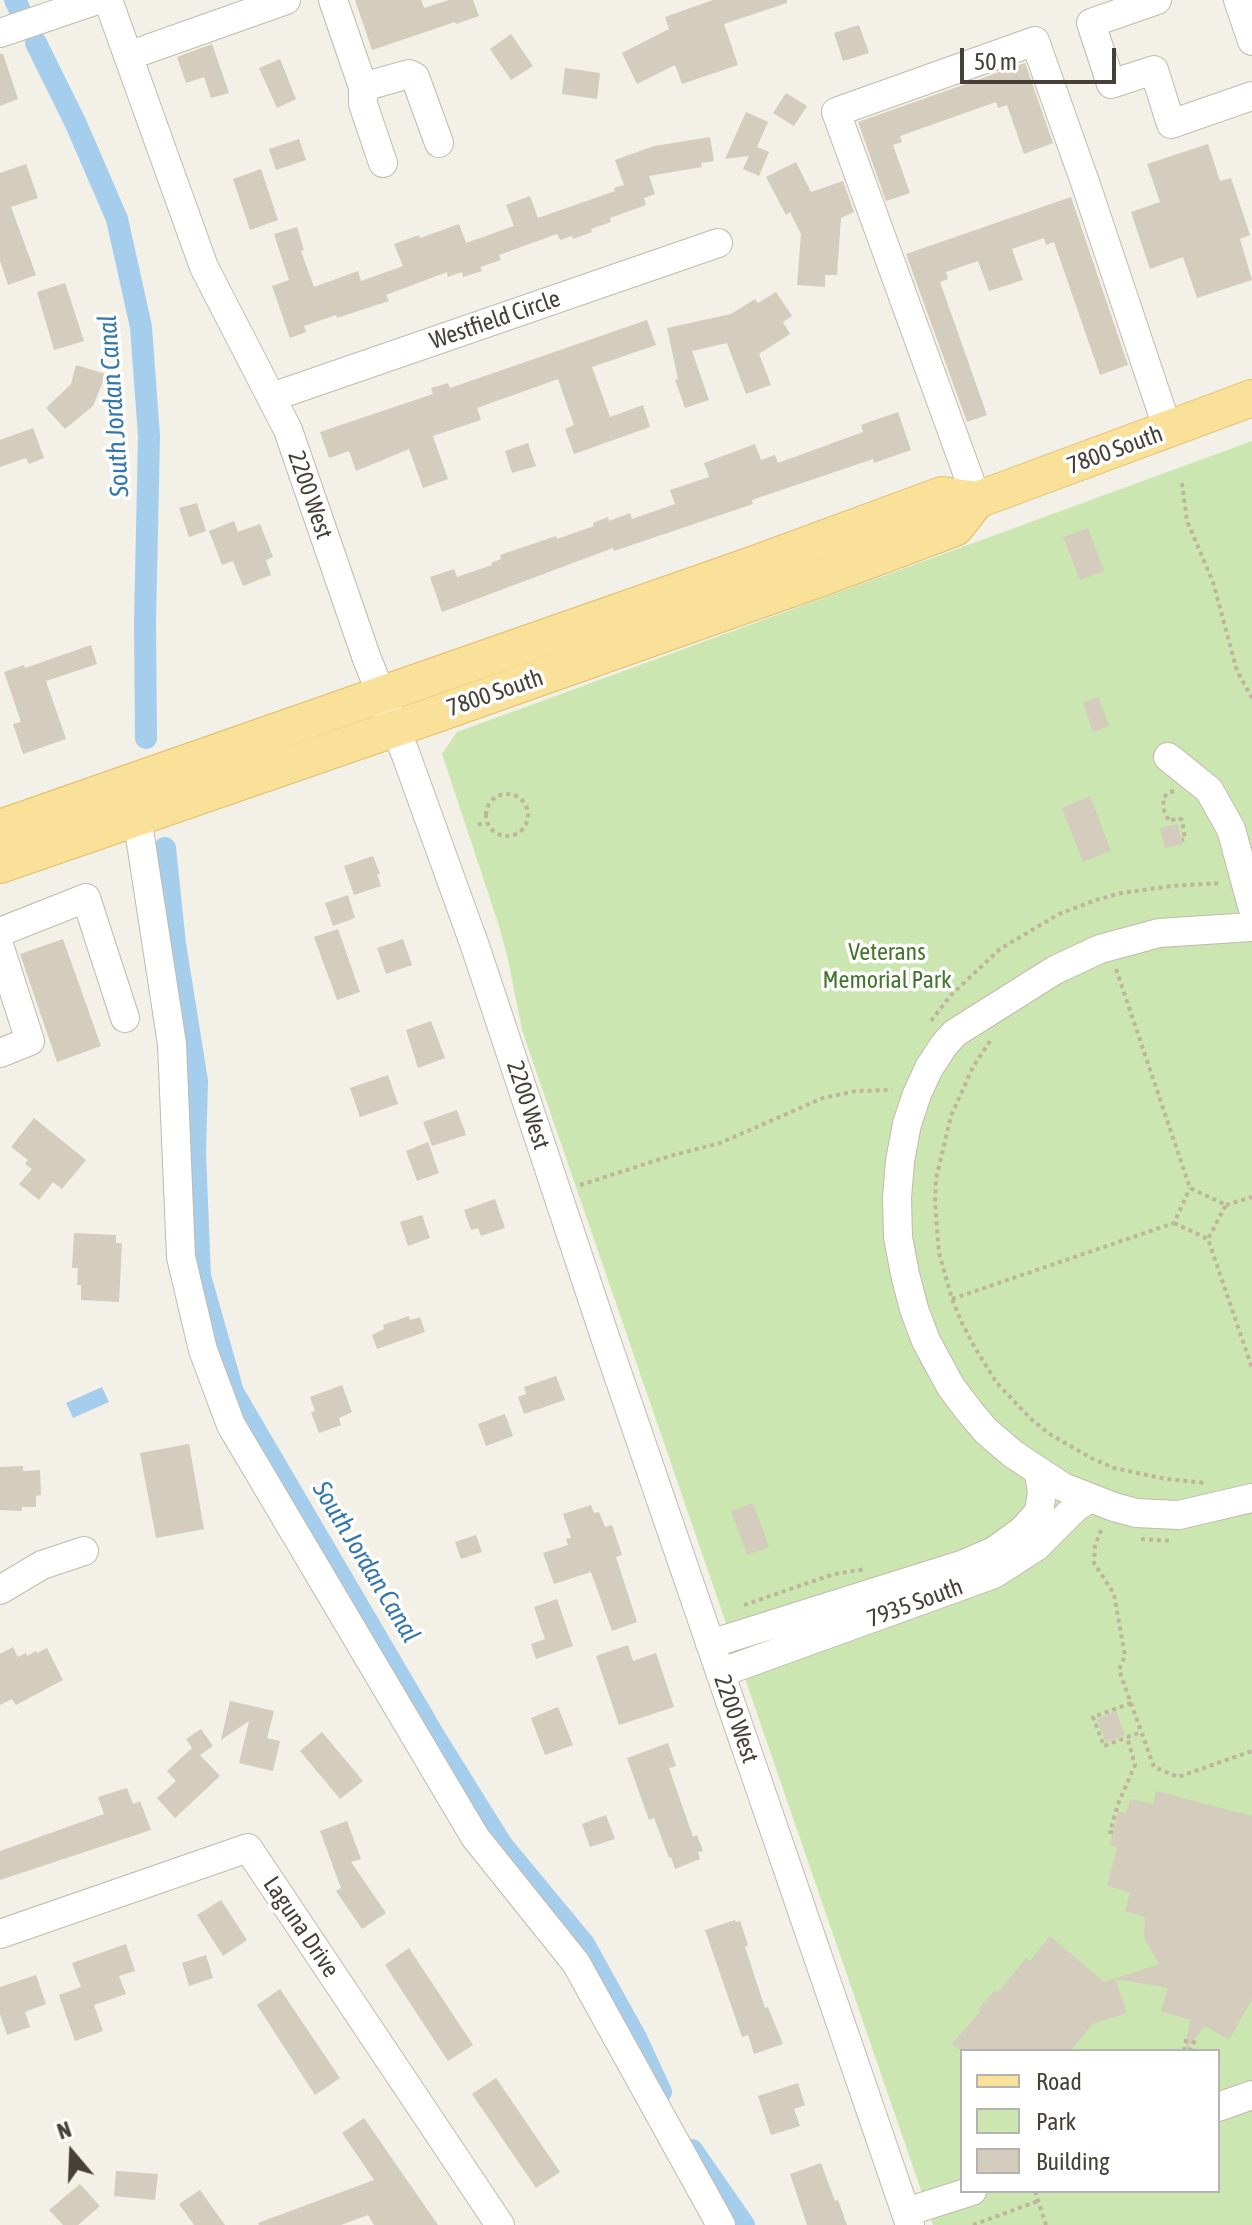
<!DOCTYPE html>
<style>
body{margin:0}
#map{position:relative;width:1252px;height:2225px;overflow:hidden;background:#f3f0e7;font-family:"Asap Condensed",sans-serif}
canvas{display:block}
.legend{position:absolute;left:960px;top:2049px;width:260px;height:144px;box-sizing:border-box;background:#fff;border:2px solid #b5b3af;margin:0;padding:10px 14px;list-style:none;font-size:24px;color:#464036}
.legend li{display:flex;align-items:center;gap:16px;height:40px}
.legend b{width:40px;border:2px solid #b5b3af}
.north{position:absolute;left:32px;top:2113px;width:80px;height:80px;-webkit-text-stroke:6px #fff;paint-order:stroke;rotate:341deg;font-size:22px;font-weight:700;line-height:32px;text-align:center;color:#464036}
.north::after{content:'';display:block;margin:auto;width:28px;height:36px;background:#464036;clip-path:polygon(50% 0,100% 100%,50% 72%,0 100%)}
.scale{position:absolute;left:960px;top:48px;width:156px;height:36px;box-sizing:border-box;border:4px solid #464036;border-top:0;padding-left:10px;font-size:24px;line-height:28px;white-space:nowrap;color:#464036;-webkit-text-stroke:6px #fff;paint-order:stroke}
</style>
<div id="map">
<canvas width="1252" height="2225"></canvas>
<ul class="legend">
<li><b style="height:10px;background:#fae199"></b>Road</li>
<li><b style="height:22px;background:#cce6b1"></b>Park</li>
<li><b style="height:22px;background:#d4ccbd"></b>Building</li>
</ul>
<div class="north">N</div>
<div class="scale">50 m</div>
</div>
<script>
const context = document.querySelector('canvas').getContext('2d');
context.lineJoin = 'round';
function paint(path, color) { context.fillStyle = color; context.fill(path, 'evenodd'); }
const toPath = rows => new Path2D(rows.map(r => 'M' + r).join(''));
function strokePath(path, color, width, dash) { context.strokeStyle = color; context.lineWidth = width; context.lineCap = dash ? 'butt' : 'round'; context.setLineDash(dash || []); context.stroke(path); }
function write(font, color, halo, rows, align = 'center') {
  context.font = font + ' "Asap Condensed",sans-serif'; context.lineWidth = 7; context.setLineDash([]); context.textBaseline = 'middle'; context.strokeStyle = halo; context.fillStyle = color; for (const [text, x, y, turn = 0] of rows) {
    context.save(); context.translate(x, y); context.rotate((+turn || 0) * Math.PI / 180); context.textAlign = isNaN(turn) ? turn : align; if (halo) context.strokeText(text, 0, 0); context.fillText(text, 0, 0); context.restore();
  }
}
paint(toPath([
 [1252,441,1252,2225,933,2225,522,1030,507,955,499,926,442,754,457,732],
 [962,2051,1218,2051,1218,2191,962,2191]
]), '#cce6b1');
paint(toPath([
 [102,1387,109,1402,73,1418,66,1403]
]), '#a5ceed');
strokePath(toPath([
 [15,0,19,8],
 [36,43,76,124,117,219,141,327,149,436,145,622,146,738],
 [165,848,175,944,197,1081,195,1153,200,1276,233,1392,436,1739,502,1845,584,1944,635,2036,661,2092],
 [692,2150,744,2225]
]), '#a5ceed', 22);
paint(toPath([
 [355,0,421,0,424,8,449,0,473,0,479,16,456,24,455,22,372,50],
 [713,0,787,0,787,3,724,24,738,65,682,84,675,65,637,84,622,53,669,29,665,17],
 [859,25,869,53,843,61,834,33],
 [511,34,533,66,511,80,490,49],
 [212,44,229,93,211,98,204,77,186,83,177,57],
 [0,54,3,54,18,99,0,106],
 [280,59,296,99,277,108,259,68],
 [1025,63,1053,143,1024,154,1007,105,998,108,996,102,900,136,902,142,893,145,910,193,886,201,858,122],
 [565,68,600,73,597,99,562,94],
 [786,93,807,106,794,126,773,113],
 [746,112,768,122,757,147,769,152,759,176,743,169,749,156,725,159],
 [710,137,714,161,701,163,702,167,649,176,655,194,644,198,646,205,610,218,611,222,591,229,592,232,573,239,572,236,560,240,557,234,499,255,501,260,480,267,482,271,463,277,462,272,448,277,447,272,386,295,389,301,337,318,336,315,304,326,306,332,290,338,272,286,289,280,274,234,297,227,304,250,301,251,314,287,358,271,361,281,403,266,394,244,419,235,420,238,459,224,466,243,514,226,506,205,530,196,538,218,615,191,614,188,624,185,615,160,654,146],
 [299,139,306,160,276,170,269,149],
 [1208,144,1220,181,1231,178,1250,235,1240,239,1252,280,1197,298,1183,257,1150,269,1131,212,1160,202,1147,164],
 [796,162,811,192,843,181,854,212,841,218,837,275,825,275,825,287,797,285,801,234,790,212,786,215,766,177],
 [26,164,38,198,11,207,36,275,8,285,0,261,0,173],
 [261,169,278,220,250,230,233,179],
 [1071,197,1128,365,1100,375,1054,242,1046,245,1044,238,1012,249,1023,280,989,291,978,261,946,272,948,279,940,282,987,415,967,422,906,254],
 [65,283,84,341,54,350,37,292],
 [776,292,792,316,783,322,790,334,759,354,771,385,746,394,727,343,692,351,709,400,685,408,675,380,678,379,667,328,731,314,755,299,758,303],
 [647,320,656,345,592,367,610,417,643,405,650,427,574,454,565,429,574,425,558,379,477,408,481,420,433,436,448,479,423,488,409,449,356,471,349,451,329,458,320,432,433,394,431,388,448,383,450,388],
 [76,365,106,374,93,406,65,429,46,408,71,384],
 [898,412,911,450,874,463,873,459,752,500,753,504,614,551,613,548,442,612,430,577,454,569,457,577,492,565,491,563,501,559,500,555,556,536,557,539,594,526,593,523,608,517,609,521,630,513,632,519,675,504,670,490,709,477,704,463,755,444,761,460,775,455,778,463,863,432,861,425],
 [33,428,44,458,29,464,26,458,0,467,0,440],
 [528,443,536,466,512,473,505,451],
 [197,503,206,531,189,537,179,508],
 [234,521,238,532,260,524,273,557,266,560,271,575,243,586,233,561,222,565,209,531],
 [1088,528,1104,571,1080,580,1063,537],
 [91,645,97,664,46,681,66,739,23,754,13,724,21,722,4,672,24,665,25,668],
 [1099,697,1109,726,1093,732,1083,702],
 [1090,796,1111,851,1083,862,1062,808],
 [1178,824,1183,844,1165,848,1160,828],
 [373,856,380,874,377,874,381,886,354,895,344,866],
 [348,895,355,918,333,926,325,903],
 [338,929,360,992,337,1000,314,937],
 [63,939,101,1046,57,1062,20,954],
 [403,939,412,965,386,974,377,948],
 [431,1021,445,1058,418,1068,406,1030],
 [388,1075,398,1104,360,1117,350,1088],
 [457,1110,466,1135,432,1146,423,1122],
 [34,1118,86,1160,62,1189,53,1182,39,1200,19,1184,32,1169,25,1164,28,1160,11,1147],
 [428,1142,439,1173,417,1181,406,1151],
 [495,1199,505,1228,481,1236,478,1228,471,1230,464,1210],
 [422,1215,430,1238,408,1246,400,1222],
 [74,1233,116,1235,116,1243,122,1243,119,1302,81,1300,81,1285,77,1285,78,1268,72,1268],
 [409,1316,410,1320,420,1317,425,1332,377,1349,372,1335,384,1329,383,1325],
 [556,1376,565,1400,524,1414,518,1397,526,1394,524,1387],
 [342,1385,352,1412,339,1418,341,1425,319,1433,311,1412,315,1411,310,1397],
 [505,1414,513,1436,486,1446,478,1424],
 [189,1444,204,1529,156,1538,140,1453],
 [23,1466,23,1471,40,1470,41,1495,36,1496,36,1507,22,1507,22,1511,0,1510,0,1467],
 [753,1503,769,1547,747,1555,731,1511],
 [591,1505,594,1513,599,1512,605,1527,612,1525,622,1555,616,1557,637,1622,612,1631,591,1572,554,1584,543,1553,568,1545,566,1539,571,1538,563,1514],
 [476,1535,482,1552,461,1559,455,1542],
 [557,1599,573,1646,536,1659,531,1644,545,1639,534,1607],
 [628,1645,633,1661,656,1653,674,1707,619,1725,596,1656],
 [13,1647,18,1657,26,1653,27,1656,36,1651,37,1653,47,1648,63,1680,16,1705,12,1699,0,1705,0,1654],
 [230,1701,274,1711,267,1738,280,1741,273,1771,239,1763,249,1721,221,1740],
 [558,1707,573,1745,545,1755,531,1718],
 [1116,1711,1125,1735,1106,1742,1097,1719],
 [201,1729,213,1746,200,1755,220,1776,175,1818,157,1798,176,1781,167,1771,192,1748,186,1739],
 [322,1732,363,1781,340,1799,300,1751],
 [668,1743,676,1766,669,1768,693,1837,697,1835,703,1851,698,1852,700,1859,675,1869,671,1857,669,1858,654,1818,649,1820,627,1758],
 [127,1788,133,1804,140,1801,151,1830,0,1880,0,1851,104,1814,98,1797],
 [1156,1791,1252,1816,1252,1999,1229,2040,1205,2026,1185,2051,1190,2020,1161,2011,1168,1988,1115,1979,1127,2013,1093,2024,1070,2051,961,2051,952,2044,980,2012,978,2010,995,1990,998,1992,1026,1958,1030,1961,1050,1936,1104,1982,1159,1964,1144,1938,1145,1917,1125,1911,1130,1892,1107,1886,1117,1848,1110,1845,1118,1811,1126,1813,1130,1799,1153,1804],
 [606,1815,615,1839,590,1847,582,1824],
 [347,1821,361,1859,351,1862,386,1913,362,1929,336,1891,341,1888,320,1831],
 [221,1900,247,1940,223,1956,197,1915],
 [735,1920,736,1922,740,1921,748,1945,745,1947,765,2008,768,2007,783,2044,754,2054,748,2035,742,2037,705,1930],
 [126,1944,135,1971,119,1976,126,1994,94,2005,103,2031,75,2041,59,1995,81,1987,72,1963],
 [409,1948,473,2045,448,2061,385,1965],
 [206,1955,213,1978,189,1986,182,1963],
 [36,1975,46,2004,25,2012,30,2027,7,2035,0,2014,0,1987],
 [280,1989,340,2078,315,2095,257,2005],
 [496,2078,560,2172,536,2188,472,2094],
 [798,2083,805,2105,794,2109,800,2126,771,2135,758,2096],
 [364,2118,438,2225,374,2225,368,2215,341,2225,259,2225,258,2223,374,2180,342,2133],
 [821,2163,835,2201,838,2200,847,2225,807,2225,790,2174],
 [116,2171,158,2174,155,2200,114,2196],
 [80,2184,100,2206,78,2225,63,2225,49,2210],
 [200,2190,225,2225,194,2225,179,2204]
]), '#d4ccbd');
const minor = toPath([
 [108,0,204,267,288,430,367,659,406,755,475,946,606,1340,910,2225],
 [333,0,363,87,363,104,383,163],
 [1157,0,1091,23,1111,84,1154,70,1171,124,1252,96],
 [1238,0,1252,41],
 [0,33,97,0],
 [128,56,286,0],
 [363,87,409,74,415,77,439,143],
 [272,397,718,243],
 [977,500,836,112,1035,41,1086,185,1168,430],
 [1168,757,1209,790,1231,829,1252,906],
 [137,817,172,1044,181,1257,203,1350,231,1425,475,1837,576,1963,721,2225],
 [1252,927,1159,933,1100,949,1055,970,955,1033,944,1045,929,1068,917,1094,907,1124,900,1161,897,1198,898,1237,905,1274,914,1309,926,1341,951,1387,970,1412,986,1431,1013,1454,1063,1487,1114,1507,1136,1513,1179,1515,1252,1498],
 [0,932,86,898,125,1018],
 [0,948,30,1041,0,1053],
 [0,1590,42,1565,84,1551],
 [710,1644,964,1564,994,1551,1023,1530,1039,1512,1042,1493,1039,1473],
 [720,1673,994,1574,1036,1547,1075,1508,1090,1498],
 [0,1934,248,1848,500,2225],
 [1218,2107,1252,2095],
 [906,2212,972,2191]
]);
const major = toPath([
 [0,828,752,565,942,495,977,500,1252,398],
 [0,865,431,716,824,577,955,528,977,500]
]);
strokePath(minor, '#c1baad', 30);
strokePath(major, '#dfbf69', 38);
strokePath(toPath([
 [1182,483,1187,521,1213,582,1237,671,1252,698],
 [1174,791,1168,793,1163,798,1164,810,1169,821,1179,818,1182,820,1185,839,1182,840],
 '486 815a21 21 0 1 1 42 0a21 21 0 1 1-42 0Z',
 [478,825,486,822],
 [1116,969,1190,1188,1226,1205,1208,1239,1252,1368],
 [931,1021,951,995,1000,949,1059,914,1099,899,1122,893,1171,886,1221,883],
 [990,1041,973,1067,951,1116,936,1179,935,1204,939,1253,952,1299,962,1323,974,1346,996,1382,1030,1418,1048,1433,1091,1458,1114,1468,1166,1479,1206,1483],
 [580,1185,670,1156,720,1143,823,1098,856,1091,892,1090],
 [1226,1205,1252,1197],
 [1174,1223,1208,1239],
 [952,1299,1174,1223,1190,1188],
 [1101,1530,1095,1546,1094,1563,1114,1594,1125,1656,1119,1670,1154,1767,1178,1777,1252,1751],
 [1141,1539,1172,1541],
 [744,1605,834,1574,866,1569],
 [1131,1703,1093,1717,1104,1746,1141,1732],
 [1113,1832,1110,1832,1118,1804,1135,1765,1127,1737],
 [1184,2051,1187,2035],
 [1189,2051,1196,2038],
 [1035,2191,1046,2225],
 [973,2225,1038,2201]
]), '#bfb49c', 4, [4, 4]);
strokePath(minor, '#fff', 28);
strokePath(major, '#fae199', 36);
write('24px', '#464036', '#fff', [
 ["Westfield Circle",495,320,-19],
 ["7800 South",1115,450,-20],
 ["2200 West",310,495,71],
 ["7800 South",495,693,-19],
 ["2200 West",528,1105,72],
 ["7935 South",915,1603,-20],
 ["2200 West",736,1719,71],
 ["Laguna Drive",301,1927,56]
]);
write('24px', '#45752c', '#fff', [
 ["Veterans",887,952],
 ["Memorial Park",887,980]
]);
write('italic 26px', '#3376ad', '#fff', [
 ["South Jordan Canal",114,406,-94],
 ["South Jordan Canal",366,1562,59]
]);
</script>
